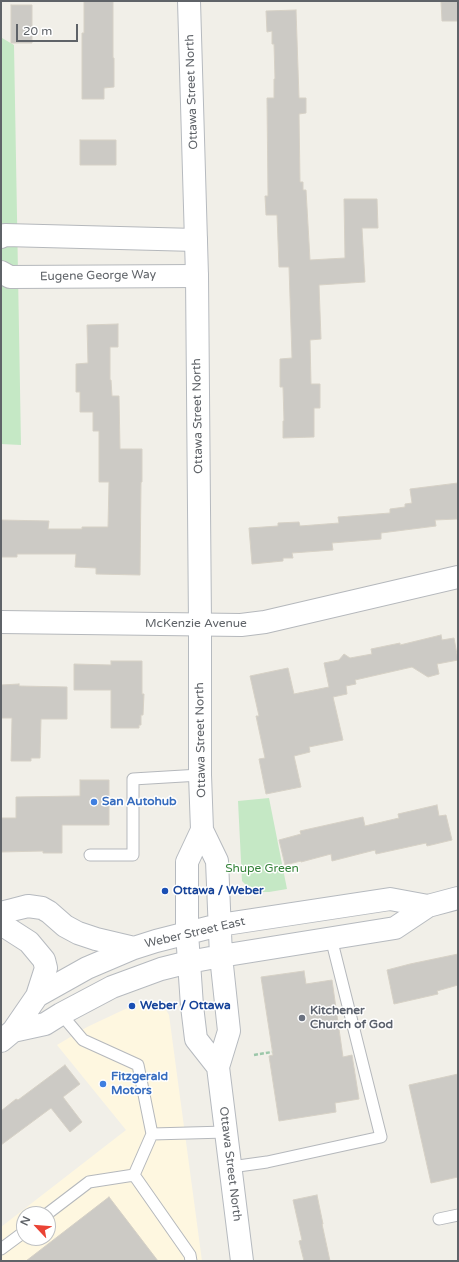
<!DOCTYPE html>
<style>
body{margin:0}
#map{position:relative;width:459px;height:1262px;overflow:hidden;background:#f1efe8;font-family:"Varela Round",sans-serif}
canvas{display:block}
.frame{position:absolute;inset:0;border:2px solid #5f6368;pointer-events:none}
.north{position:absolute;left:16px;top:1206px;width:40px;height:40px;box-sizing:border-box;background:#fff;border:1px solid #bfc1c3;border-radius:50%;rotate:296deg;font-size:11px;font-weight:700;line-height:16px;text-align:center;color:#5f6368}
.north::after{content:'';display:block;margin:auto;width:14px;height:18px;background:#ea4335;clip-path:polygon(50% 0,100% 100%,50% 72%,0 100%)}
.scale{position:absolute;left:16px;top:24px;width:62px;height:18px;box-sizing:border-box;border:2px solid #5f6368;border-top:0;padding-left:5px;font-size:12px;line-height:14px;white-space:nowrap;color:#5f6368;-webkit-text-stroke:3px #fff;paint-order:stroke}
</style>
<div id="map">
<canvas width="459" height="1262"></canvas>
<div class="frame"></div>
<div class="north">N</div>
<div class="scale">20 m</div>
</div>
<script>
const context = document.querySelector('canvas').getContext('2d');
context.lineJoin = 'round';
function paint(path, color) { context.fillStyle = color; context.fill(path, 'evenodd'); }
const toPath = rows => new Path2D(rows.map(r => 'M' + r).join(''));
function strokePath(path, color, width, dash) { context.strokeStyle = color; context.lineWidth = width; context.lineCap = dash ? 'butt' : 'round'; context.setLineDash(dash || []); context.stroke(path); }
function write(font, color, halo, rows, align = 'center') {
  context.font = font + ' "Varela Round",sans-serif'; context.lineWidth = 3; context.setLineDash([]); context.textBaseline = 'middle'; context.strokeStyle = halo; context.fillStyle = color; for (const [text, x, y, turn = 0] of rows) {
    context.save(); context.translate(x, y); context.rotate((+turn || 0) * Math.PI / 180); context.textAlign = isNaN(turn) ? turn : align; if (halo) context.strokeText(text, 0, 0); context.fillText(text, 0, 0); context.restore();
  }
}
paint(toPath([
 [148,1002,156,1003,165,1008,169,1015,202,1261,1,1261,1,1227,126,1130,57,1045,87,1027,138,1003],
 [24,1214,48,1214,48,1238,24,1238]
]), '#fef7e0');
paint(toPath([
 [1,1,2,1,2,38,14,45,21,445,1,444],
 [269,798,287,889,269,892,258,892,248,887,242,881,238,801]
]), '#c5e8c5');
const building = toPath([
 [84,1,113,1,113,58,114,58,114,87,104,88,104,99,82,99,82,33,84,33,84,1],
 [458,1,458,21,442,21,441,2,458,1],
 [11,5,32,5,32,43,11,43,11,5],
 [296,10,299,98,306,98,306,113,299,114,300,182,303,182,303,190,306,190,310,260,345,258,344,199,377,199,378,228,362,228,365,282,319,285,321,339,310,340,311,384,320,384,320,408,314,408,314,437,283,438,283,421,284,421,283,387,280,387,280,359,292,358,289,267,279,267,277,215,266,215,265,196,268,196,267,98,274,98,274,79,275,79,274,44,272,44,272,31,267,32,266,11,296,10],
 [80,140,116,140,116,165,80,165,80,140],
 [118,324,118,347,110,347,110,380,111,380,112,396,119,396,120,449,142,449,142,482,141,482,140,575,96,574,96,568,75,567,76,554,17,554,17,557,1,557,1,520,49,521,48,529,82,529,82,527,108,527,109,482,99,482,99,431,93,431,93,412,80,412,80,392,76,392,76,364,88,363,87,325,118,324],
 [458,483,457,519,435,520,436,526,381,533,381,539,332,543,333,550,292,553,293,558,283,558,283,561,252,564,249,528,278,526,278,523,299,522,300,526,339,523,338,517,390,513,390,509,405,507,405,504,412,503,410,489,458,483],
 [441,635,442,640,454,638,458,660,437,664,439,674,428,677,412,667,355,680,356,684,346,686,347,694,333,697,343,740,309,747,310,752,294,756,301,787,266,794,259,759,265,758,256,716,259,716,250,676,288,668,294,694,329,687,324,663,339,660,344,654,350,658,372,654,371,649,400,643,400,645,441,635],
 [111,661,142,661,142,694,144,694,143,715,141,715,141,725,139,725,139,728,111,728,111,690,74,690,74,664,111,665,111,661],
 [19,684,19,686,67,687,67,719,41,719,40,758,31,758,31,761,11,761,12,718,1,718,1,685,19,684],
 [80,780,109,780,109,825,62,825,62,853,43,853,43,851,1,852,1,818,16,818,16,797,80,796,80,780],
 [437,805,439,816,446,815,452,840,427,846,426,843,376,854,375,850,332,861,331,854,301,862,301,861,285,865,279,840,301,834,300,831,363,817,365,826,399,818,398,814,437,805],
 [458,954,458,985,437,991,438,994,394,1004,387,970,410,964,458,954],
 [304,971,306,984,332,980,343,1057,352,1055,359,1099,335,1103,336,1112,279,1121,269,1056,273,1055,261,977,304,971],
 [65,1065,80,1084,63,1097,82,1122,70,1132,51,1108,1,1145,1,1111,16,1099,18,1100,65,1065],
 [458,1074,458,1177,431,1183,409,1085,458,1074],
 [317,1195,323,1224,322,1224,330,1261,304,1261,299,1241,302,1240,293,1200,317,1195],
 [109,1197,158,1261,26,1261,109,1197]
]);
paint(building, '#cccac5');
strokePath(building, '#d6d1c6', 1);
const lane = toPath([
 [90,855,133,855,133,779,200,775],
 [61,1014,83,1040,138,1065,152,1134,226,1132],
 [231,1167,267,1162,381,1137,331,938],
 [134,1175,152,1134],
 [47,1214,89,1182,134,1175,190,1255,191,1261],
 [439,1219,458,1215],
 [1,1249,24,1232]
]);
const street = toPath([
 [1,237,5,235,196,240],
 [1,272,10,277,197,276],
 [1,622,241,625,265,622,458,577]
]);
const secondary = toPath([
 [189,1,197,276,200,624,200,775,202,830,217,861,221,956,229,1031,218,1067,242,1261],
 [202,830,187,862,187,933,189,962,192,1006,196,1039,218,1067],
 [1,913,12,910,28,906,42,908,49,912,65,926,78,933,96,939,134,948],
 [1,924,29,942,44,960,46,968,37,996],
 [13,1031,45,1024,61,1014,112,987,161,969,189,962,221,956,395,928,428,906,458,898],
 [1,1041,13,1031,37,996,87,968,134,948,156,941,219,925,390,899,428,906]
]);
strokePath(lane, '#b5b8bc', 13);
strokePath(street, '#b5b8bc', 24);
strokePath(secondary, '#b6babf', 24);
strokePath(toPath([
 [254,1055,272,1052]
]), '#9cc7a9', 2.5, [4, 2]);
strokePath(lane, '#fff', 11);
strokePath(street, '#fff', 22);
strokePath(secondary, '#fff', 22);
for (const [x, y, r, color] of [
 [94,802,4,"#3f7fe0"],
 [165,891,4,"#1a4fb4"],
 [132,1006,4,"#1a4fb4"],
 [302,1018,4,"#6b7280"],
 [103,1084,4,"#3f7fe0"]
]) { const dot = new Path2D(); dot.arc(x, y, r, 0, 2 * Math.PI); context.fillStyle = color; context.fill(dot); strokePath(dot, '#fff', 1.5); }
write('12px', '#5f6368', '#fff', [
 ["Ottawa Street North",192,92,-92],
 ["Eugene George Way",98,276,-1],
 ["Ottawa Street North",198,416,-91],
 ["McKenzie Avenue",196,624],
 ["Ottawa Street North",201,740,-91],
 ["Weber Street East",195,933,-13],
 ["Ottawa Street North",230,1164,83]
]);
write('bold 12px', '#366cbe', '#fff', [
 ["San Autohub",102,802],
 ["Fitzgerald",111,1077],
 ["Motors",111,1091]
], 'left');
write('12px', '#348238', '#fff', [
 ["Shupe Green",262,869]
]);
write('bold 12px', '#164399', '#fff', [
 ["Ottawa / Weber",173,891],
 ["Weber / Ottawa",140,1006]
], 'left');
write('bold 12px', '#5b616d', '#fff', [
 ["Kitchener",310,1011],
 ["Church of God",310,1025]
], 'left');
</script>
